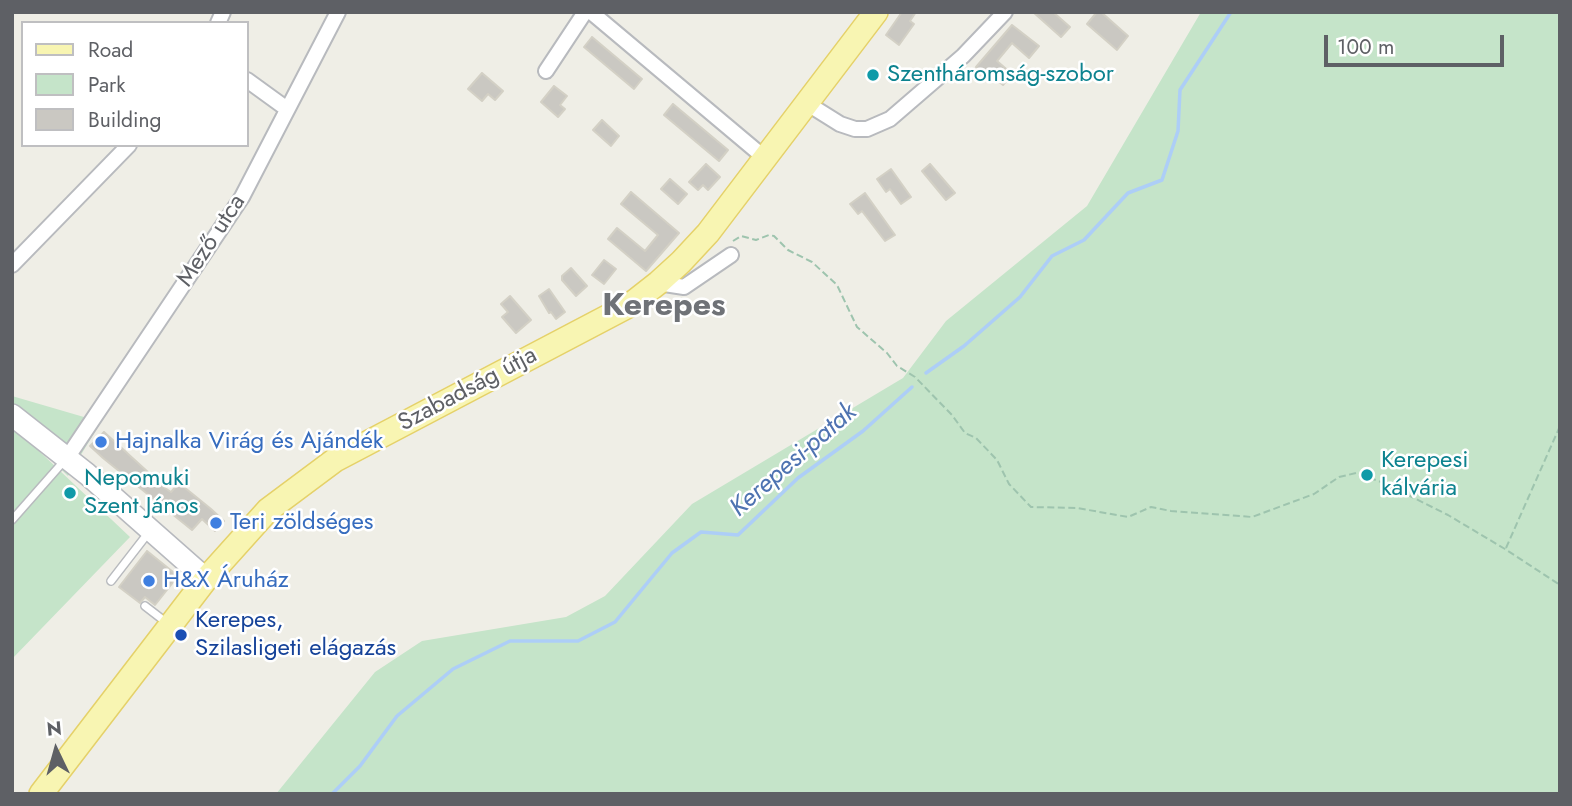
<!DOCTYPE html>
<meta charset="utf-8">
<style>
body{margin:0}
#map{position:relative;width:1572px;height:806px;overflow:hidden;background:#efeee6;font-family:Jost,sans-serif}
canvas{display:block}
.frame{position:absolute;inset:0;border:14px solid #5e6065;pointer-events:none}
.legend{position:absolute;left:21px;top:21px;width:228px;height:126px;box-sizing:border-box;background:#fff;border:2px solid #bfbfc1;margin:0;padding:9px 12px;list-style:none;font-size:21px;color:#5e6065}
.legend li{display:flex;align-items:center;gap:14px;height:35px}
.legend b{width:35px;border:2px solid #bfbfc1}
.north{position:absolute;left:21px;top:715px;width:70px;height:70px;-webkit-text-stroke:5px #fff;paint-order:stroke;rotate:355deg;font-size:19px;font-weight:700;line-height:28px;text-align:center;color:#5e6065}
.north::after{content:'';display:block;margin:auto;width:24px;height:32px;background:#5e6065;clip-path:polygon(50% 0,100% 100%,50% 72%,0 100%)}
.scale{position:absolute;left:1324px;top:35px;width:180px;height:32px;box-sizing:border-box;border:4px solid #5e6065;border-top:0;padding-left:9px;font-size:21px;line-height:24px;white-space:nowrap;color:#5e6065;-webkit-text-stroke:5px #fff;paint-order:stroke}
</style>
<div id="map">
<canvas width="1572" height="806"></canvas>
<div class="frame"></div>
<ul class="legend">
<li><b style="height:9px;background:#f8f5b2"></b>Road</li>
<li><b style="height:19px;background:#c5e4c9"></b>Park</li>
<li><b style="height:19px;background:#cac8c2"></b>Building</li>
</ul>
<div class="north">N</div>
<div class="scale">100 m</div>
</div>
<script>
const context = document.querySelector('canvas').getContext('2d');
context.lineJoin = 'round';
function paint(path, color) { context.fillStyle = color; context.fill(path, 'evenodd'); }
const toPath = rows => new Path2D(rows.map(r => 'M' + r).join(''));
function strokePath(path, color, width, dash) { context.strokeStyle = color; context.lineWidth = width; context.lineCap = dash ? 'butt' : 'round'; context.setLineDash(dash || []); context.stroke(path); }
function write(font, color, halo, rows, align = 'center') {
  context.font = font + ' Jost,sans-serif'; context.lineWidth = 5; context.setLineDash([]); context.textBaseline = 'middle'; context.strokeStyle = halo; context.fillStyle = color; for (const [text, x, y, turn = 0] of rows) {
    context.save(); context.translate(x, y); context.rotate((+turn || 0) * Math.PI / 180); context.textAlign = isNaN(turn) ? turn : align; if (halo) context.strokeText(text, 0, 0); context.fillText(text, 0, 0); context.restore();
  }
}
paint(toPath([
 [1201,12,1560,12,1560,794,276,794,375,672,422,641,566,617,605,596,692,504,903,378,946,321,1087,206],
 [12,396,101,422,68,476,23,433,12,428],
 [12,430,21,434,130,537,12,659]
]), '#c5e4c9');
strokePath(toPath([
 [926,373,964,346,1020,297,1052,256,1084,240,1128,193,1162,180,1178,131,1180,90,1231,12],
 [332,794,360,766,397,716,453,669,510,641,578,641,615,622,672,553,701,532,738,535,798,478,863,431,912,387]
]), '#adcef7', 3.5);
const building = toPath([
 [902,12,916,12,910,21,914,24,899,45,886,35,902,12],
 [1033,12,1053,12,1070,27,1061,37,1033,12],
 [1097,12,1101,12,1128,36,1117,50,1087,24,1097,12],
 [1012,25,1039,46,1029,58,1012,43,997,61,1012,74,1003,85,991,75,988,78,976,67,1012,25],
 [592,37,642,79,634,89,584,47,592,37],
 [482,73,503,91,495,100,488,94,482,101,468,89,482,73],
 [554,86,567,96,560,105,565,109,558,117,541,102,554,86],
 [673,104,728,150,719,161,664,115,673,104],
 [602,120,619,136,611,146,593,130,602,120],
 [706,164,720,177,708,190,703,185,698,190,689,182,706,164],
 [930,164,955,193,946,200,922,171,930,164],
 [891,169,911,197,901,204,890,189,886,192,877,179,891,169],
 [670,179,687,194,678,204,661,189,670,179],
 [631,192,679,233,646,271,608,239,617,228,645,251,658,235,621,204,631,192],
 [865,193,895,235,885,241,862,211,858,214,850,204,865,193],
 [604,260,616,269,604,284,592,275,604,260],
 [571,268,587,286,576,296,562,280,562,276,571,268],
 [549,289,565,312,556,319,551,312,549,313,539,296,549,289],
 [510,296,531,320,516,333,502,317,508,312,501,304,510,296],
 [104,432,149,473,147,476,171,492,179,483,211,509,224,521,215,531,202,519,192,530,103,458,90,446,104,432],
 [147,551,178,576,155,605,145,597,140,603,119,587,147,551]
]);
paint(building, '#cac8c2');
strokePath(building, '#d3d0c5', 2);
const lane = toPath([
 [12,520,64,461],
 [111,581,149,532],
 [145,606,167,623]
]);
const street = toPath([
 [591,12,766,159],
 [218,23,223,12],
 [546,71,585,12],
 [247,80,287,109],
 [808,104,840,124,855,129,867,129,890,119,963,56,1005,12],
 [12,265,129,145],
 [658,283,684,287,731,255],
 [67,458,242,197,338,12]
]);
const secondary = toPath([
 [12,415,87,474,206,579]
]);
const primary = toPath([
 [41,794,206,579,268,510,335,460,630,305,658,283,681,262,708,233,876,12]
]);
strokePath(lane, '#b8babe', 10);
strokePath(street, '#b8babe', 18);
strokePath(secondary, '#b7b9be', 24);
strokePath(primary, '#e5d169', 26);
strokePath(toPath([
 [733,241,741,236,756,240,769,235,774,236,788,250,812,262,837,285,857,327,887,353,897,366,915,377,952,415,965,433,976,438,997,460,1009,484,1031,507,1077,508,1128,517,1151,507,1171,511,1252,517,1314,494,1339,477,1356,473,1384,483,1448,515,1505,549,1560,585],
 [1506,548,1560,426]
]), '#9ec4ae', 2, [7, 3.5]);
strokePath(lane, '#fff', 7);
strokePath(street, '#fff', 14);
strokePath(secondary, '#fff', 21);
strokePath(primary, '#f8f5b2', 23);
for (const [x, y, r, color] of [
 [873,75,7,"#0f9aa8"],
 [101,442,7,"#3f7fe0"],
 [1367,475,7,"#0f9aa8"],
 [70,493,7,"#0f9aa8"],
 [216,523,7,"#3f7fe0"],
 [149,581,7,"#3f7fe0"],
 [181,635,7,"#1a4fb4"]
]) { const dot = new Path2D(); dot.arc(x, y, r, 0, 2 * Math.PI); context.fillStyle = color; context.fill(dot); strokePath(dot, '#fff', 2.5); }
write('24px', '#0d838f', '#fff', [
 ["Szentháromság-szobor",887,75],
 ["Kerepesi",1381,461],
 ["kálvária",1381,489],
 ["Nepomuki",84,479],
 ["Szent János",84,507]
], 'left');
write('24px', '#5e6065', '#fff', [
 ["Mező utca",212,241,-57],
 ["Szabadság útja",468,390,-28]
]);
write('24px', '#366cbe', '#fff', [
 ["Hajnalka Virág és Ajándék",115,442],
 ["Teri zöldséges",230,523],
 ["H&X Áruház",163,581]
], 'left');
write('24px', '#164399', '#fff', [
 ["Kerepes,",195,621],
 ["Szilasligeti elágazás",195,649]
], 'left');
write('italic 26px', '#4e73b1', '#fff', [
 ["Kerepesi-patak",794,461,-41]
]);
write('bold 32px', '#6f7277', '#fff', [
 ["Kerepes",664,307]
]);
</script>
